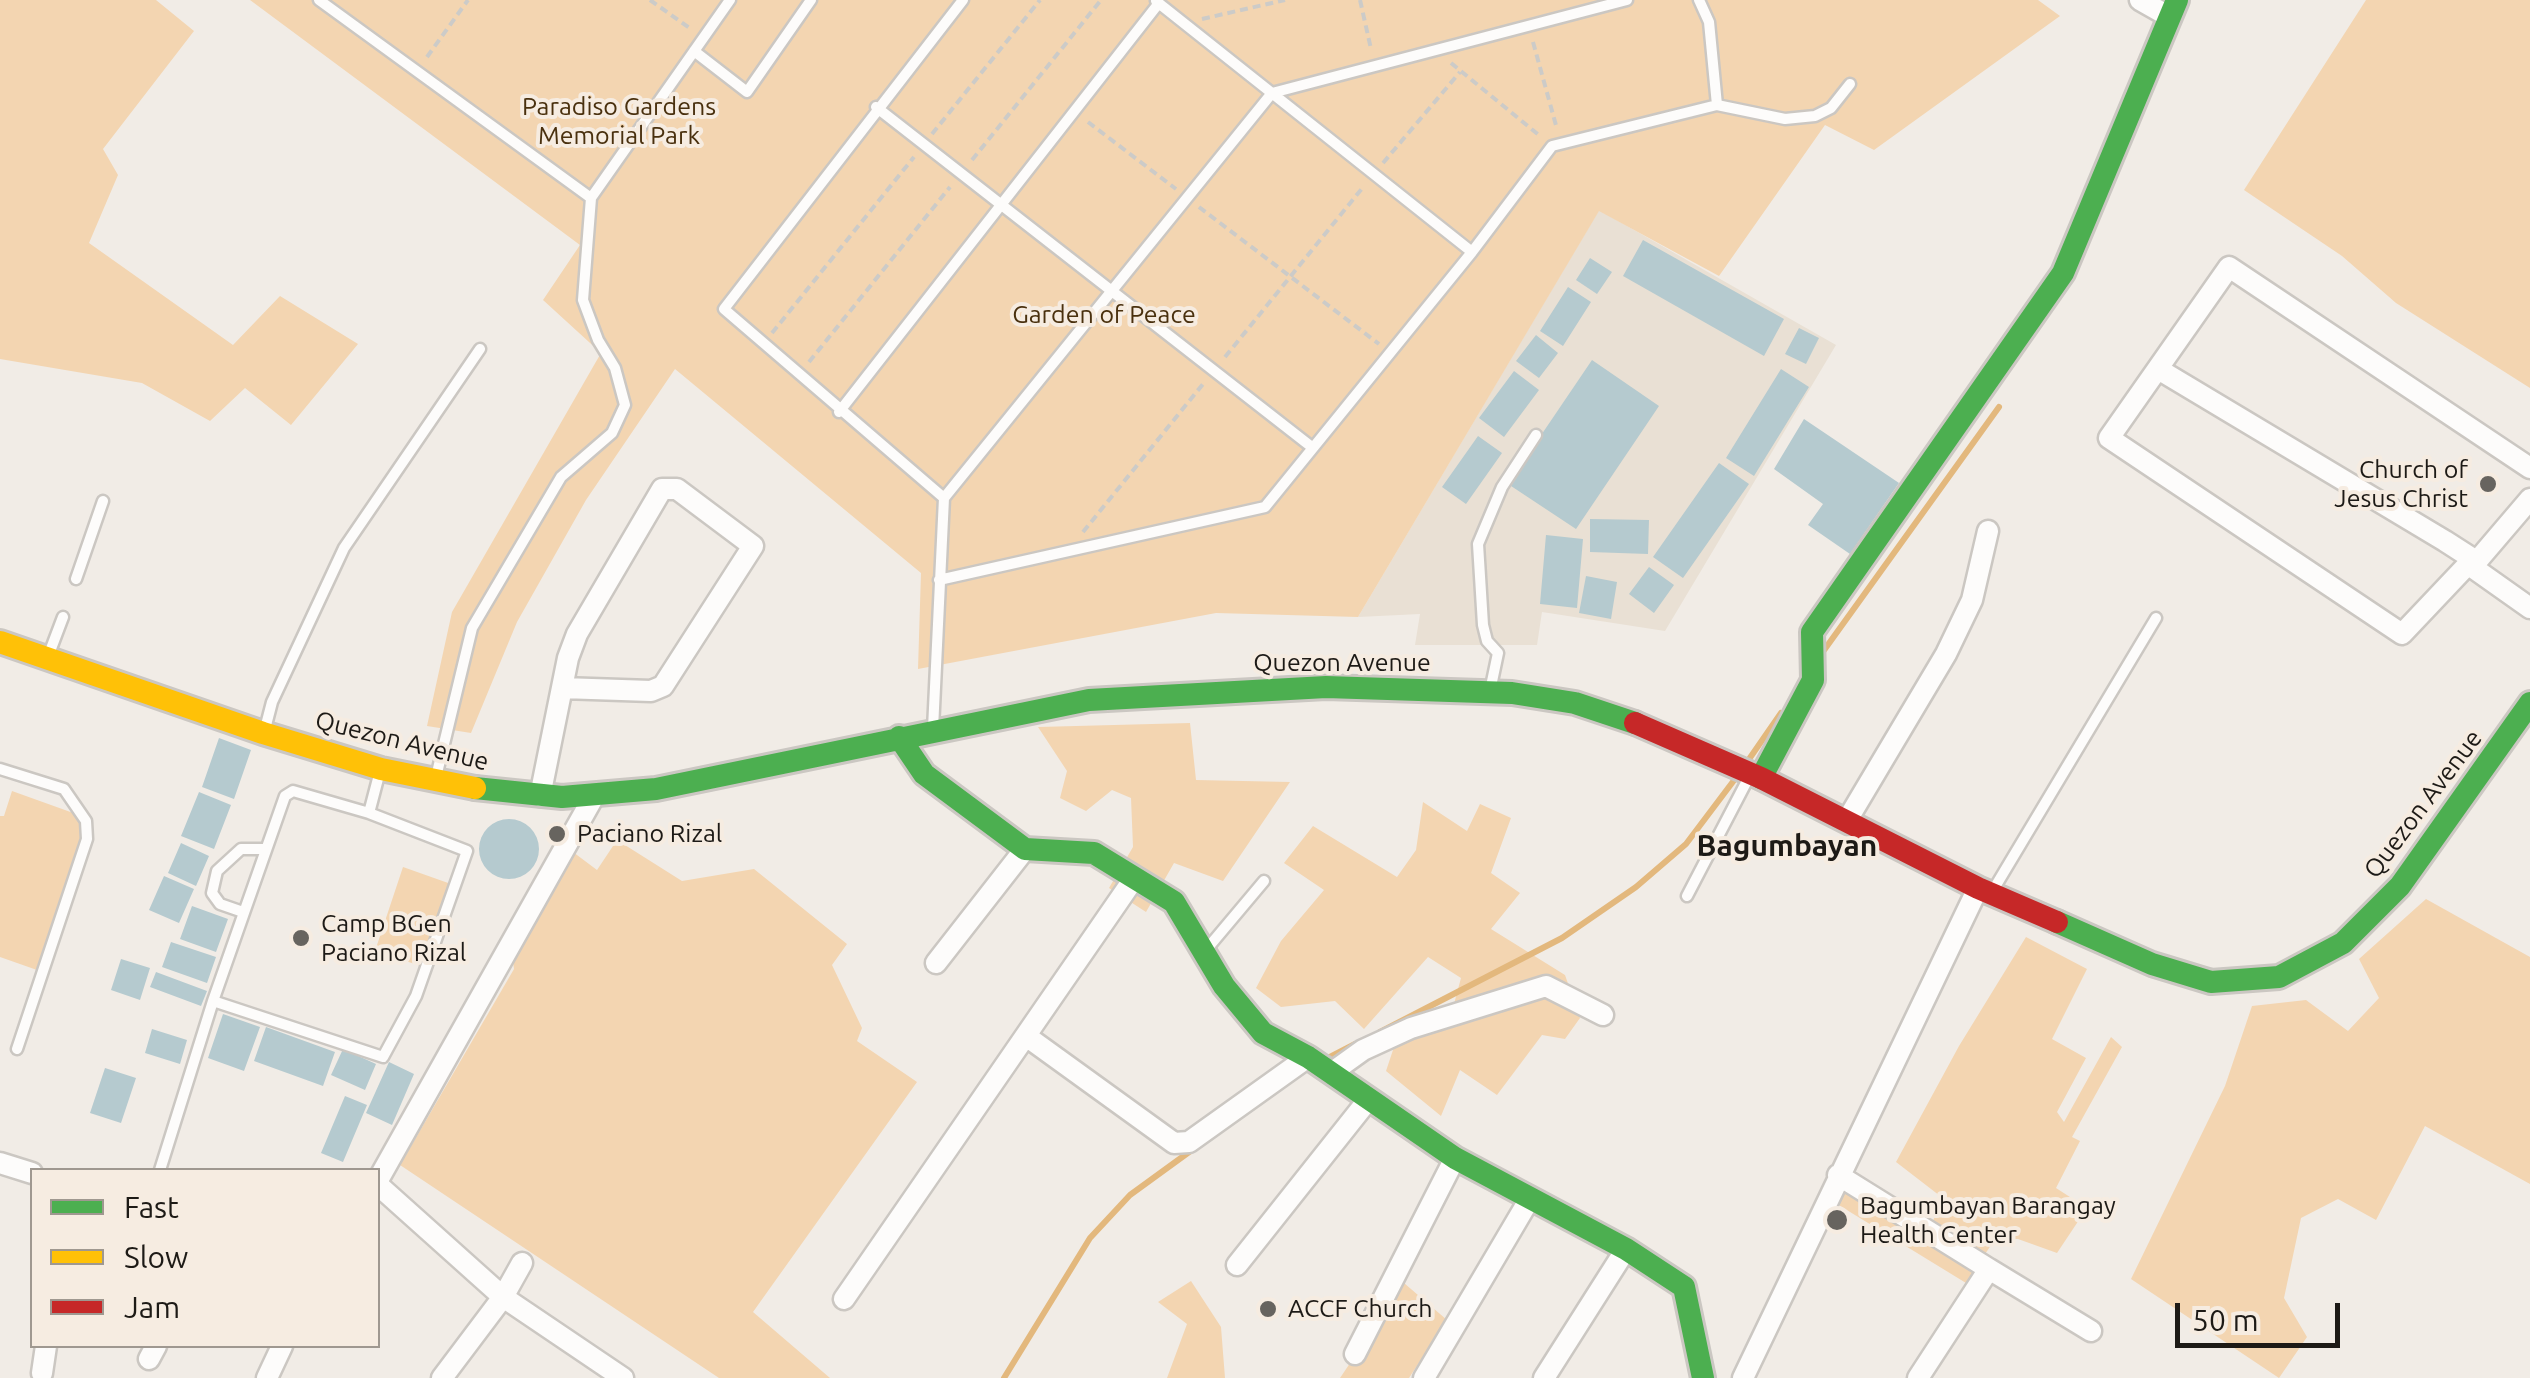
<!DOCTYPE html>
<style>
body{margin:0}
#map{position:relative;width:2530px;height:1378px;overflow:hidden;background:#f1ece6;font-family:Ubuntu,sans-serif}
canvas{display:block}
.legend{position:absolute;left:30px;top:1168px;width:350px;height:180px;box-sizing:border-box;background:#f6ece1;border:2px solid #9f9890;margin:0;padding:12px 18px;list-style:none;font-size:30px;color:#1d1a16}
.legend li{display:flex;align-items:center;gap:20px;height:50px}
.legend b{width:50px;border:2px solid #9f9890}
.scale{position:absolute;left:2175px;top:1303px;width:165px;height:45px;box-sizing:border-box;border:5px solid #1d1a16;border-top:0;padding-left:12px;font-size:30px;line-height:35px;white-space:nowrap;color:#1d1a16;-webkit-text-stroke:8px #f6ece1;paint-order:stroke}
</style>
<div id="map">
<canvas width="2530" height="1378"></canvas>
<ul class="legend">
<li><b style="height:12px;background:#4caf50"></b>Fast</li>
<li><b style="height:12px;background:#ffc107"></b>Slow</li>
<li><b style="height:12px;background:#c62828"></b>Jam</li>
</ul>
<div class="scale">50 m</div>
</div>
<script>
const context = document.querySelector('canvas').getContext('2d');
context.lineJoin = 'round';
function paint(path, color) { context.fillStyle = color; context.fill(path, 'evenodd'); }
const toPath = rows => new Path2D(rows.map(r => 'M' + r).join(''));
function strokePath(path, color, width, dash) { context.strokeStyle = color; context.lineWidth = width; context.lineCap = dash ? 'butt' : 'round'; context.setLineDash(dash || []); context.stroke(path); }
function write(font, color, halo, rows, align = 'center') {
  context.font = font + ' Ubuntu,sans-serif'; context.lineWidth = 8; context.setLineDash([]); context.textBaseline = 'middle'; context.strokeStyle = halo; context.fillStyle = color; for (const [text, x, y, turn = 0] of rows) {
    context.save(); context.translate(x, y); context.rotate((+turn || 0) * Math.PI / 180); context.textAlign = isNaN(turn) ? turn : align; if (halo) context.strokeText(text, 0, 0); context.fillText(text, 0, 0); context.restore();
  }
}
paint(toPath([
 [1599,210,1836,345,1665,631,1542,612,1537,645,1415,645,1420,614,1358,617]
]), '#e9e0d4');
paint(toPath([
 [0,0,156,0,194,31,103,149,118,175,89,243,233,345,280,296,358,344,291,425,245,388,210,421,142,383,0,359],
 [250,0,2038,0,2060,16,1874,150,1825,125,1719,276,1599,211,1358,617,1216,613,918,669,921,573,675,369,586,500,517,622,471,733,427,726,452,612,601,353,543,300,580,245],
 [2366,0,2530,0,2530,388,2396,303,2342,256,2244,190],
 [1190,723,1196,780,1290,782,1223,881,1174,863,1146,912,1109,888,1133,847,1131,798,1112,790,1086,811,1060,798,1067,771,1038,727],
 [12,791,90,819,37,970,0,957,0,816,4,816],
 [1423,802,1467,831,1480,804,1511,818,1491,873,1520,893,1491,929,1565,975,1580,1018,1565,1039,1542,1035,1497,1095,1460,1070,1441,1116,1386,1071,1397,1038,1454,1004,1461,978,1428,957,1364,1029,1335,1001,1281,1007,1256,988,1281,941,1324,890,1284,863,1313,826,1397,877,1416,850],
 [617,840,682,881,754,869,847,944,832,965,862,1028,857,1041,917,1082,753,1312,830,1378,719,1378,400,1165,514,969,513,962,573,852,597,870],
 [403,867,451,884,424,967,375,951],
 [2426,899,2530,957,2530,1184,2425,1126,2376,1220,2338,1199,2301,1218,2284,1298,2307,1337,2279,1378,2131,1279,2225,1086,2252,1006,2306,1000,2348,1031,2379,998,2359,959],
 [2026,937,2087,969,2052,1039,2086,1058,2057,1112,2064,1122,2111,1037,2122,1047,2072,1137,2080,1141,2056,1188,2087,1208,2057,1253,2018,1239,1995,1239,1966,1283,1837,1204,1843,1185,1925,1236,1944,1199,1896,1162,1959,1046],
 [1191,1281,1221,1327,1225,1378,1167,1378,1187,1324,1158,1302],
 [1404,1283,1447,1320,1409,1378,1340,1378]
]), '#f3d5b1');
strokePath(toPath([
 [1822,653,1999,407],
 [1745,765,1781,713],
 [1380,1032,1562,938,1636,887,1686,844,1738,775],
 [1326,1059,1355,1044],
 [1004,1378,1090,1238,1130,1195,1196,1147]
]), '#e3b87d', 6);
paint(toPath([
 [1643,240,1784,319,1764,356,1623,276],
 [1590,258,1612,272,1597,294,1576,280],
 [1568,287,1591,302,1563,346,1540,331],
 [1799,328,1819,338,1806,364,1785,354],
 [1536,335,1558,353,1539,378,1516,361],
 [1592,360,1659,406,1576,529,1508,484],
 [1781,369,1809,387,1754,476,1726,458],
 [1514,371,1539,390,1504,437,1479,418],
 [1804,419,1899,483,1850,554,1808,525,1823,504,1774,469],
 [1478,436,1502,453,1466,504,1442,487],
 [1719,463,1749,484,1683,578,1653,557],
 [1590,519,1649,520,1648,554,1590,552],
 [1546,535,1583,539,1577,608,1540,604],
 [1649,567,1674,585,1654,613,1629,594],
 [1586,576,1617,582,1611,619,1579,613],
 [219,738,251,750,234,799,202,787],
 [199,792,231,805,214,849,181,836],
 '479 849a30 30 0 1 1 60 0a30 30 0 1 1-60 0Z',
 [181,843,209,856,196,886,168,873],
 [164,876,194,889,179,923,149,910],
 [192,906,228,919,216,952,180,939],
 [171,942,216,957,207,983,162,967],
 [121,959,150,968,140,1000,111,990],
 [156,972,207,991,201,1006,150,987],
 [223,1014,260,1027,244,1071,208,1058],
 [266,1027,335,1052,323,1086,254,1061],
 [152,1029,187,1040,180,1064,145,1053],
 [343,1049,376,1064,365,1090,331,1075],
 [389,1062,414,1074,392,1125,366,1113],
 [105,1068,136,1078,121,1123,90,1113],
 [345,1096,367,1105,343,1162,321,1153]
]), '#b5cacf');
const lane = toPath([
 [319,0,591,198,583,300,598,340,615,368,625,405,612,433,561,477,472,628,436,777],
 [1156,1,1472,252],
 [694,51,747,92,811,0],
 [1717,105,1785,119,1815,116,1831,108,1850,84],
 [876,107,1313,448],
 [591,198,730,0],
 [839,412,1159,3],
 [944,498,1272,93,1627,0],
 [76,579,103,501],
 [939,580,1265,507,1472,252,1552,146,1717,105,1709,22,1699,0],
 [49,654,63,617],
 [1490,691,1498,653,1487,641,1483,625,1478,544,1502,487,1536,435],
 [265,729,272,702,344,548,480,349],
 [933,729,944,498,724,309,963,0],
 [0,769,64,789,86,821,87,839,17,1049],
 [369,813,380,771],
 [1992,892,2156,618],
 [1687,896,1749,777],
 [243,912,220,904,212,893,217,871,241,849,266,849],
 [1206,950,1264,881],
 [160,1170,213,1001,285,796,293,791,369,813,467,851,416,996,383,1057,213,1001]
]);
const street = toPath([
 [2140,0,2170,17],
 [2158,369,2445,541,2473,559,2472,567,2530,608],
 [2473,559,2402,634,2109,438,2229,267,2530,468],
 [2472,567,2530,499],
 [540,796,568,658,577,634,662,489,677,489,753,546,663,686,651,691,562,688],
 [1846,822,1946,654,1972,600,1988,531],
 [936,963,1025,849],
 [1026,1036,1174,1143,1189,1142,1308,1057],
 [1331,1073,1363,1050,1411,1028,1546,986,1603,1015],
 [0,1163,32,1173],
 [1838,1175,1989,1269,1918,1378],
 [378,1180,594,796],
 [378,1185,503,1297,623,1378],
 [1237,1265,1368,1100],
 [1989,1269,2091,1331],
 [844,1299,1133,880],
 [1355,1354,1455,1158],
 [149,1359,156,1346],
 [42,1373,46,1346],
 [267,1378,282,1346],
 [442,1378,503,1297,522,1263],
 [1424,1378,1529,1200],
 [1544,1378,1626,1249],
 [1743,1378,1978,888]
]);
const fast = toPath([
 [899,737,924,774,1025,849,1094,853,1174,902,1224,986,1263,1033,1308,1057,1455,1158,1626,1249,1684,1287,1703,1378],
 [1761,778,1813,680,1812,632,2063,273,2177,0],
 [475,788,562,797,656,789,1089,700,1326,687,1512,693,1575,703,1635,723],
 [2057,922,2152,964,2211,982,2279,977,2343,943,2400,886,2530,703]
]);
const slow = toPath([
 [0,642,263,733,381,769,475,788]
]);
const jam = toPath([
 [1635,723,1761,778,1978,888,2057,922]
]);
strokePath(lane, '#cbc7c2', 15);
strokePath(street, '#cbc7c2', 25);
strokePath(fast, '#cbc7c2', 28);
strokePath(slow, '#cbc7c2', 28);
strokePath(jam, '#cbc7c2', 28);
strokePath(toPath([
 [650,0,691,29],
 [1360,0,1371,49],
 [1202,19,1285,0],
 [1533,42,1557,129],
 [427,57,468,0],
 [1451,63,1540,136],
 [1088,122,1176,189],
 [932,134,1040,0],
 [972,160,1101,0],
 [1383,163,1460,72],
 [1199,207,1379,344],
 [772,333,914,157],
 [1225,357,1364,186],
 [809,362,950,187],
 [1083,532,1203,384]
]), '#cccbc8', 4, [8, 5]);
strokePath(lane, '#fdfcfb', 10);
strokePath(street, '#fdfcfb', 20);
strokePath(fast, '#4caf50', 22);
strokePath(slow, '#ffc107', 22);
strokePath(jam, '#c62828', 22);
for (const [x, y, r, color] of [
 [2488,484,10,"#67645f"],
 [557,834,10,"#67645f"],
 [301,938,10,"#67645f"],
 [1837,1220,12,"#67645f"],
 [1268,1309,10,"#67645f"]
]) { const dot = new Path2D(); dot.arc(x, y, r, 0, 2 * Math.PI); context.fillStyle = color; context.fill(dot); strokePath(dot, '#f6ece1', 4); }
write('25px', '#49300e', '#f6ece1', [
 ["Paradiso Gardens",619,107],
 ["Memorial Park",619,136],
 ["Garden of Peace",1104,315]
]);
write('25px', '#1d1a16', '#f6ece1', [
 ["Church of",2468,470,"right"],
 ["Jesus Christ",2468,499,"right"],
 ["Paciano Rizal",577,834],
 ["Camp BGen",321,924],
 ["Paciano Rizal",321,953],
 ["Bagumbayan Barangay",1860,1206],
 ["Health Center",1860,1235],
 ["ACCF Church",1288,1309]
], 'left');
write('25px', '#1d1a16', '#f6ece1', [
 ["Quezon Avenue",1342,663],
 ["Quezon Avenue",402,741,14],
 ["Quezon Avenue",2423,804,-53]
]);
write('bold 30px', '#1d1a16', '#f6ece1', [
 ["Bagumbayan",1787,846]
]);
</script>
